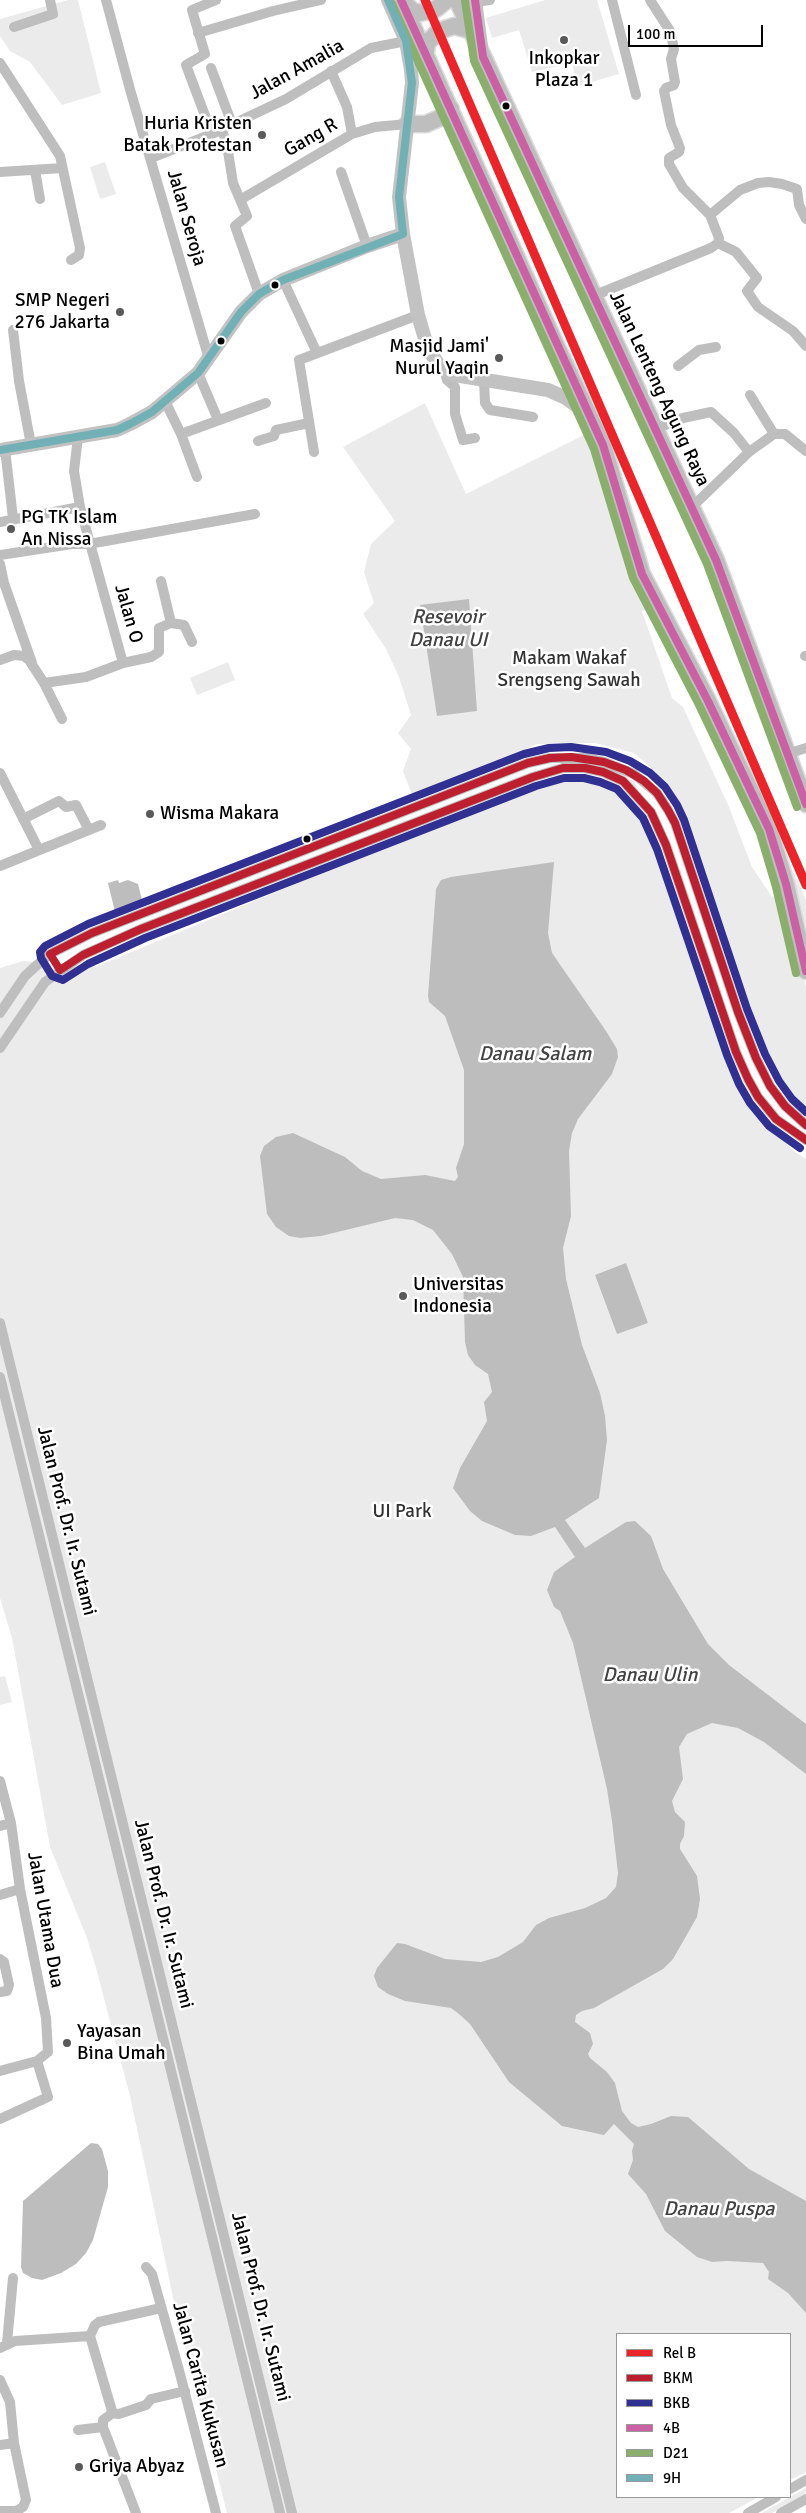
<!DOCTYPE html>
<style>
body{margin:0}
#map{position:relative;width:806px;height:2513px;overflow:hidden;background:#fff;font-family:Signika,sans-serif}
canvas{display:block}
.legend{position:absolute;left:616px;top:2333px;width:175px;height:165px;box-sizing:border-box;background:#fff;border:1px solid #999;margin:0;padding:6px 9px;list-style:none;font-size:15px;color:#000}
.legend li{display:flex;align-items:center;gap:10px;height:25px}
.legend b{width:25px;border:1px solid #999}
.scale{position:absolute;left:628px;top:25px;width:135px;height:22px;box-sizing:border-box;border:2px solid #000;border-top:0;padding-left:6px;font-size:15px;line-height:18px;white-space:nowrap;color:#000;-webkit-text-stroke:4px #fff;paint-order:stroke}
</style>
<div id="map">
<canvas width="806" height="2513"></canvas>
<ul class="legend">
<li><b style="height:6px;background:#ec2329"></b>Rel B</li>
<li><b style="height:6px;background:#bd1f2e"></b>BKM</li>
<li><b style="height:6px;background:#303092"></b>BKB</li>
<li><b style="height:6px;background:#cb60a4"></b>4B</li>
<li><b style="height:6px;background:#8aaf6c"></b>D21</li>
<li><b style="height:6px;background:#71b1b5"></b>9H</li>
</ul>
<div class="scale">100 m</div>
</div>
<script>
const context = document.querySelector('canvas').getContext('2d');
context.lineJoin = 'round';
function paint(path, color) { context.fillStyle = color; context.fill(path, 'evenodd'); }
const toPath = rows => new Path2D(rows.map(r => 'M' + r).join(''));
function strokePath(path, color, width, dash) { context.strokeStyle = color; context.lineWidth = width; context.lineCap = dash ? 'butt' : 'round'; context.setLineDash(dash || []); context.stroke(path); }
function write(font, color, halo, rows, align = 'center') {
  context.font = font + ' Signika,sans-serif'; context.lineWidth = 5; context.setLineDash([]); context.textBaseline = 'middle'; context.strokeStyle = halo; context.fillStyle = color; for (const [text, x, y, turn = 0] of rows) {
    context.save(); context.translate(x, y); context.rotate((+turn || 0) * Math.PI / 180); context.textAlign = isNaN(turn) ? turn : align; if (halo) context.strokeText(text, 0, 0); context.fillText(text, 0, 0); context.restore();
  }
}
paint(toPath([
 [68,0,78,0,101,93,62,105,30,62,10,51,0,36,0,19],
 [545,0,597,0,619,74,578,86,572,63,532,72,519,30,492,38,486,18],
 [105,162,116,194,100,199,90,167],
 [425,403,466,494,590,432,649,610,642,611,672,698,683,707,729,807,752,867,772,897,783,892,792,936,806,987,806,1112,789,1099,768,1066,747,1011,725,929,685,819,663,779,634,753,595,743,537,744,413,797,403,771,411,749,398,733,411,715,399,677,386,649,363,614,374,603,364,572,371,544,395,521,343,447],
 [228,662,235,680,197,695,190,678],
 [558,775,634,780,724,1042,756,1113,795,1152,806,1159,806,2472,790,2480,790,2334,617,2334,617,2497,759,2497,729,2513,227,2513,174,2302,130,2096,96,1968,87,1938,50,1847,12,1638,0,1598,0,968,23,961,95,967],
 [788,860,806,900,806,929,787,862],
 [5,1676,12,1702,0,1705,0,1677],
 [806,2488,806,2493,772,2513,762,2513]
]), '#ebebeb');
paint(toPath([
 [469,599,477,711,437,716,420,605],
 [554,862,548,933,552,953,606,1031,617,1049,618,1057,612,1074,578,1119,572,1133,569,1151,571,1216,563,1248,566,1279,582,1345,600,1393,605,1416,607,1440,599,1498,565,1520,585,1548,626,1522,635,1521,651,1536,663,1569,708,1644,729,1665,806,1724,806,1774,764,1742,738,1728,712,1723,687,1734,679,1747,683,1779,672,1801,675,1812,685,1822,684,1836,680,1844,680,1849,697,1876,700,1899,697,1917,673,1959,663,1969,594,2008,582,2011,576,2015,575,2022,590,2033,593,2044,588,2054,590,2058,607,2072,615,2083,622,2111,631,2123,638,2127,651,2124,671,2116,688,2117,749,2169,806,2201,806,2313,788,2293,768,2279,769,2272,763,2263,727,2261,712,2262,697,2257,665,2231,646,2194,628,2174,633,2160,632,2151,634,2144,614,2124,604,2135,562,2126,509,2082,470,2024,459,2014,451,2008,405,2001,388,1994,378,1987,374,1976,377,1968,397,1943,405,1944,445,1959,481,1962,498,1957,523,1942,536,1925,549,1918,585,1908,606,1898,616,1887,618,1873,612,1821,607,1789,573,1643,560,1611,554,1607,547,1590,554,1572,575,1557,555,1527,531,1536,515,1535,482,1521,470,1511,453,1488,460,1468,487,1421,484,1402,492,1392,488,1374,475,1365,468,1355,465,1342,463,1277,452,1254,433,1230,413,1220,395,1218,321,1236,300,1238,289,1236,276,1227,267,1214,260,1156,264,1146,276,1137,293,1133,345,1157,362,1171,381,1179,425,1175,455,1181,458,1177,456,1168,464,1144,464,1070,445,1016,429,1002,428,996,436,889,441,880,451,877],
 [118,880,119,883,128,880,138,884,142,900,140,905,134,908,127,907,128,910,115,912,108,883],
 [626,1263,648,1323,617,1334,595,1275],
 [91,2143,98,2144,102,2149,108,2171,108,2187,93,2240,86,2253,76,2264,61,2273,42,2280,32,2278,23,2273,21,2267,23,2201]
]), '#bdbdbd');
const primary = toPath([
 [401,0,556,345,603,445,642,574,708,701,769,829,786,884,806,971],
 [457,0,716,560,806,804],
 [402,1,413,11,420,13,436,9,447,0],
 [426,52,427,43,439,31,454,26,469,30],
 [407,124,426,124,444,116,451,109]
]);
strokePath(primary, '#dbdbdb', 19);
strokePath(toPath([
 [106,0,131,93,209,359],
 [612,0,636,95],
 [475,2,490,0],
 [14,27,53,14,50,0],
 [198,33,273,11,321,0],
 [0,63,60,156,80,248,79,255,71,260],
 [211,68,232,124],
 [331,71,347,107,352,134],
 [222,130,227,145,233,183,247,216,235,226,259,294],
 [212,134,186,65,205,54,192,10,216,0],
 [151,158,212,134,286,99,371,48,406,41],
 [35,170,40,199],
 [0,172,62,168],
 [341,172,367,246],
 [240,200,352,134,375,127,407,124],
 [710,215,740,190,758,183,769,182,782,184,797,189,799,205,806,219],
 [718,243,736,252,757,278,747,291,758,307,793,331,806,346],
 [283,280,317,353],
 [593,296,711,248,718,243,719,238,710,215,683,188,669,164,669,158,679,152,680,148,671,125,664,91,666,88,674,85,675,82,671,59,674,49,670,31,650,0],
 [13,330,19,381,31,445],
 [678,366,699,350,716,347],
 [444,370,447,380,455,387,455,414,463,440,475,438],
 [198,373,216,415],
 [484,380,485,403,490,410,533,417],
 [750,395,774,434],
 [165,401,181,434,197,477],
 [655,429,683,418,711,412,734,433,749,452],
 [181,434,266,403],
 [78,437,74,471,80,507,123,663],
 [258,441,274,436,276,430,309,423],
 [5,449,13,518],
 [314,452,299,360,418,315],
 [692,507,749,452,774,434,785,434,806,451],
 [0,522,80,507],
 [0,555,72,544,89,544,255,514],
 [0,564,4,583,32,663],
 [161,581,171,623],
 [805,656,806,656],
 [0,660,14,655,24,656,29,660,44,683,62,719],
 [44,683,86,677,123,663,151,657,159,652,159,628,171,623,184,625,192,642],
 [787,754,806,748],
 [0,773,39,850],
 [23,819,59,801,66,807,76,805,89,830],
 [0,866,101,825],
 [0,1013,25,976,37,965,50,954,92,933,528,763,550,758,588,758,604,762,634,774,657,793,668,810,675,823,738,1012,756,1058,770,1086,785,1106,806,1125],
 [0,1048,45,982,83,955,141,929,533,777,563,768,585,768,603,772,623,781,651,812,666,845,736,1052,748,1079,758,1097,776,1119,806,1140],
 [0,1323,292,2513],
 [0,1377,280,2513],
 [0,1781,11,1823,20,1889,46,2018,48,2052,37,2061,0,2071],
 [0,1826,11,1823],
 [0,1895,20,1889],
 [0,1959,4,1962,9,1985,7,1991,0,1992],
 [0,2119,48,2097,37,2061],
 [146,2267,152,2274,179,2370,216,2513],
 [90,2336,112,2411,110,2415,103,2420,103,2427,136,2513],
 [90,2336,95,2325,99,2322,161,2308],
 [7,2343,13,2278],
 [0,2348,15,2341,90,2336],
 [0,2380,10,2402,14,2443,0,2445],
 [112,2413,119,2414,146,2405,151,2399,185,2391],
 [78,2430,103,2427],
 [790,2489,806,2480],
 [0,2511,16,2511,23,2507,26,2500,14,2443],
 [748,2513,776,2497],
 [781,2513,806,2499]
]), '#bebebe', 10);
strokePath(toPath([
 [388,0,406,41,411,70,412,83,399,197,403,234,418,315,428,349,441,368,454,375,548,390,566,398,589,415],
 [475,0,481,46],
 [0,450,117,430,130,424,152,412,198,373,241,312,259,294,283,280,367,246,403,234]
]), '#c2c2c2', 14);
strokePath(primary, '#bebebe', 16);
strokePath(toPath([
 [806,1125,785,1106,770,1086,756,1058,738,1012,675,823,668,810,657,793,644,781,626,770,604,762,571,757,550,758,528,763,92,933,50,954,60,970,83,955,141,929,533,777,563,768,585,768,603,772,623,781,651,812,666,845,736,1052,748,1079,758,1097,776,1119,806,1140]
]), '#bd1f2e', 8);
strokePath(toPath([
 [800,1148,769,1126,750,1103,739,1084,727,1055,657,849,643,818,617,789,600,782,584,778,564,778,536,786,145,938,88,964,63,980,52,976,41,958,40,952,45,946,88,924,524,754,549,748,571,747,606,752,630,761,650,773,665,787,677,805,684,820,747,1009,765,1054,779,1081,792,1099,806,1112]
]), '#303092', 8);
strokePath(toPath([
 [401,0,603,445,642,574,708,701,769,829,786,884,806,971],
 [475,0,483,57,716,560,806,804]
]), '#cb60a4', 8);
strokePath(toPath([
 [465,1,474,61,707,564,797,807],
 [392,4,594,449,633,578,699,705,760,833,776,887,796,973]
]), '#8aaf6c', 8);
strokePath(toPath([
 [0,450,117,430,130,424,152,412,198,373,241,312,259,294,283,280,403,234,399,197,412,83,406,41,388,0]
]), '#71b1b5', 8);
strokePath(toPath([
 [425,0,806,885]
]), '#ec2329', 9);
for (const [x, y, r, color] of [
 [564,40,5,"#595959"],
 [506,106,4.5,"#000"],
 [262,135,5,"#595959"],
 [275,285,4.5,"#000"],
 [120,312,5,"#595959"],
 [221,341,4.5,"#000"],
 [499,358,5,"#595959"],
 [11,529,5,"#595959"],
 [150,814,5,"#595959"],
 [307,839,4.5,"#000"],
 [403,1296,5,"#595959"],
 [67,2043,5,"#595959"],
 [79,2467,5,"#595959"]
]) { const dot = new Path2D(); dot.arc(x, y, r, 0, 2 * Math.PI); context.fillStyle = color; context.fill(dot); strokePath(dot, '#fff', 2); }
write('19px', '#000', '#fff', [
 ["Inkopkar",564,59,"center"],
 ["Plaza 1",564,81,"center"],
 ["Huria Kristen",252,124,"right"],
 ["Batak Protestan",252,146,"right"],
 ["SMP Negeri",110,301,"right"],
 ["276 Jakarta",110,323,"right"],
 ["Masjid Jami'",489,347,"right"],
 ["Nurul Yaqin",489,369,"right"],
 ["PG TK Islam",21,518],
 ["An Nissa",21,540],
 ["Wisma Makara",160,814],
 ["Universitas",413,1285],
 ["Indonesia",413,1307],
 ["Yayasan",77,2032],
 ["Bina Umah",77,2054],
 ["Griya Abyaz",89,2467]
], 'left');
write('19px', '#000', '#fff', [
 ["Jalan Amalia",297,70,-29],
 ["Gang R",311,138,-30],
 ["Jalan Seroja",186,218,74],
 ["Jalan Lenteng Agung Raya",659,389,65],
 ["Jalan O",128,614,74],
 ["Jalan Prof. Dr. Ir. Sutami",66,1521,76],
 ["Jalan Prof. Dr. Ir. Sutami",163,1914,76],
 ["Jalan Utama Dua",45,1920,80],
 ["Jalan Prof. Dr. Ir. Sutami",260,2307,76],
 ["Jalan Carita Kukusan",200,2385,75]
]);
write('19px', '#313131', '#fff', [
 ["Makam Wakaf",569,659],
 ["Srengseng Sawah",569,681],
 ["UI Park",402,1512]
]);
write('italic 20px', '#424242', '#fff', [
 ["Resevoir",448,618],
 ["Danau UI",448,641],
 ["Danau Salam",535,1055],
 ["Danau Ulin",650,1676],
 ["Danau Puspa",719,2210]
]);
</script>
